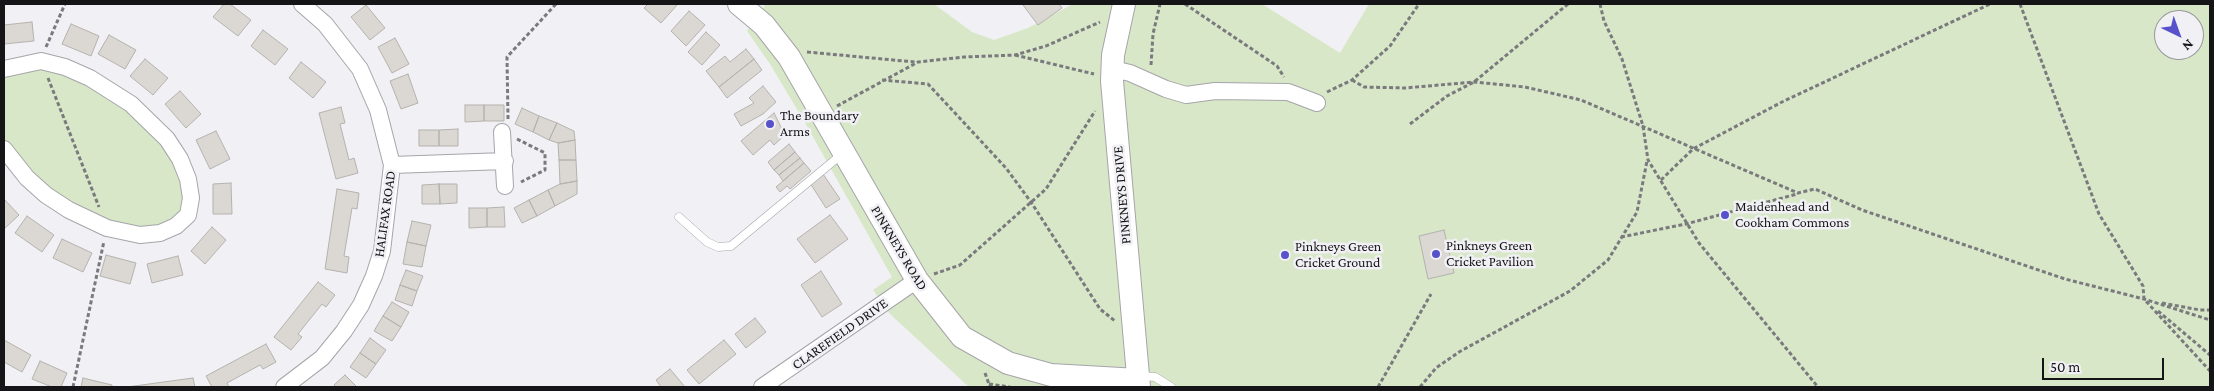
<!DOCTYPE html>
<style>
body{margin:0}
#map{position:relative;width:2214px;height:391px;overflow:hidden;background:#f0f0f5;font-family:"Crimson Pro",serif}
canvas{display:block}
.frame{position:absolute;inset:0;border:5px solid #151517;pointer-events:none}
.north{position:absolute;left:2154px;top:10px;width:50px;height:50px;box-sizing:border-box;background:#f0f0f5;border:1px solid #98989c;border-radius:50%;rotate:138deg;font-size:14px;font-weight:700;line-height:20px;text-align:center;color:#151517}
.north::after{content:'';display:block;margin:auto;width:18px;height:22px;background:#5752c9;clip-path:polygon(50% 0,100% 100%,50% 72%,0 100%)}
.scale{position:absolute;left:2042px;top:358px;width:122px;height:22px;box-sizing:border-box;border:2px solid #151517;border-top:0;padding-left:6px;font-size:15px;line-height:18px;white-space:nowrap;color:#151517;-webkit-text-stroke:4px #f0f0f5;paint-order:stroke}
</style>
<div id="map">
<canvas width="2214" height="391"></canvas>
<div class="frame"></div>
<div class="north">N</div>
<div class="scale">50 m</div>
</div>
<script>
const context = document.querySelector('canvas').getContext('2d');
context.lineJoin = 'round';
function paint(path, color) { context.fillStyle = color; context.fill(path, 'evenodd'); }
const toPath = rows => new Path2D(rows.map(r => 'M' + r).join(''));
function strokePath(path, color, width, dash) { context.strokeStyle = color; context.lineWidth = width; context.lineCap = dash ? 'butt' : 'round'; context.setLineDash(dash || []); context.stroke(path); }
function write(font, color, halo, rows, align = 'center') {
  context.font = font + ' "Crimson Pro",serif'; context.lineWidth = 5; context.setLineDash([]); context.textBaseline = 'middle'; context.strokeStyle = halo; context.fillStyle = color; for (const [text, x, y, turn = 0] of rows) {
    context.save(); context.translate(x, y); context.rotate((+turn || 0) * Math.PI / 180); context.textAlign = isNaN(turn) ? turn : align; if (halo) context.strokeText(text, 0, 0); context.fillText(text, 0, 0); context.restore();
  }
}
paint(toPath([
 [766,4,934,4,972,32,994,40,1028,28,1073,4,1262,4,1340,53,1369,4,2210,4,2210,387,969,387,890,314,873,290,892,277,804,121,770,64,747,31],
 [2164,20,2194,20,2194,50,2164,50],
 [36,68,64,73,86,84,127,110,159,140,172,159,180,180,184,195,181,211,170,219,154,226,136,228,112,224,88,213,47,188,13,153,4,139,4,75]
]), '#d8e7c7');
const building = toPath([
 [224,4,230,4,251,20,238,36,213,17,224,4],
 [648,4,678,4,661,23,644,8,648,4],
 [1025,4,1059,4,1062,8,1038,25,1023,5,1025,4],
 [366,5,385,28,370,40,351,17,366,5],
 [689,11,705,25,686,46,671,31,689,11],
 [32,22,34,41,4,44,4,25,32,22],
 [71,24,99,36,91,56,62,44,71,24],
 [263,30,288,49,275,65,251,46,263,30],
 [706,32,720,45,702,65,688,52,706,32],
 [109,35,136,50,125,69,98,54,109,35],
 [395,38,409,64,392,73,378,47,395,38],
 [746,49,754,59,719,87,706,71,725,56,730,62,746,49],
 [145,59,168,78,153,95,130,76,145,59],
 [754,59,762,70,727,98,719,87,754,59],
 [301,62,326,82,313,98,289,78,301,62],
 [408,74,418,103,401,109,390,81,408,74],
 [763,86,776,102,763,114,741,126,734,114,754,103,749,98,763,86],
 [180,91,201,114,186,128,165,104,180,91],
 [465,105,484,105,484,121,465,122,465,105],
 [484,105,504,105,504,121,484,121,484,105],
 [341,107,345,123,340,124,349,160,354,158,358,173,336,179,319,113,341,107],
 [522,108,539,116,533,132,515,124,522,108],
 [774,113,785,135,774,145,770,140,753,155,741,141,774,113],
 [539,116,557,123,549,140,533,132,539,116],
 [557,123,574,131,575,140,558,143,549,140,557,123],
 [458,129,458,146,439,146,439,130,458,129],
 [419,130,439,130,439,146,419,146,419,130],
 [216,131,230,159,210,169,196,140,216,131],
 [575,140,576,160,559,160,558,143,575,140],
 [789,144,795,152,774,170,768,162,789,144],
 [795,152,800,158,779,175,774,170,795,152],
 [800,158,804,163,783,181,779,175,800,158],
 [559,160,576,160,577,181,560,184,559,160],
 [804,163,811,171,790,189,787,186,780,192,776,187,804,163],
 [823,174,840,199,826,208,810,183,823,174],
 [577,181,577,194,555,206,548,190,560,184,577,181],
 [231,183,232,214,213,214,213,184,231,183],
 [439,184,457,184,457,203,440,204,439,184],
 [439,184,440,204,422,204,422,185,439,184],
 [337,189,359,193,357,209,352,208,344,256,349,257,347,273,325,269,337,189],
 [548,190,555,206,537,216,529,200,548,190],
 [4,199,19,215,4,229,4,199],
 [529,200,537,216,522,223,514,208,529,200],
 [504,207,505,227,487,227,487,208,504,207],
 [469,208,487,208,487,227,469,228,469,208],
 [830,215,848,239,815,263,797,239,830,215],
 [27,216,54,235,42,252,15,233,27,216],
 [412,221,431,225,426,246,407,242,412,221],
 [212,227,226,240,205,264,191,251,212,227],
 [1444,230,1454,273,1428,279,1419,236,1444,230],
 [62,239,92,253,83,272,53,258,62,239],
 [407,242,426,246,422,267,403,264,407,242],
 [106,255,136,263,130,284,100,276,106,255],
 [178,256,183,275,152,283,147,264,178,256],
 [406,270,423,276,417,291,400,285,406,270],
 [821,271,842,304,822,317,801,285,821,271],
 [318,282,335,295,326,307,322,304,298,334,302,337,291,350,274,337,318,282],
 [400,285,417,291,412,306,395,300,400,285],
 [392,302,409,312,401,327,383,316,392,302],
 [383,316,401,327,392,341,374,331,383,316],
 [755,318,766,332,746,348,735,334,755,318],
 [370,338,386,350,376,364,360,353,370,338],
 [4,340,31,355,22,372,4,362,4,340],
 [724,340,736,354,699,384,687,370,724,340],
 [266,344,276,362,263,369,260,365,227,383,229,387,212,387,206,376,266,344],
 [360,353,376,364,366,378,350,367,360,353],
 [40,361,67,373,61,387,52,387,32,379,40,361],
 [670,369,685,387,661,387,656,380,670,369],
 [345,375,357,387,336,387,334,385,345,375],
 [83,378,112,385,112,387,81,387,83,378],
 [193,378,195,387,127,387,193,378]
]);
paint(building, '#dbd8d4');
strokePath(building, '#b5b2ae', 1);
const lane = toPath([
 [679,217,707,242,718,247,731,246,842,154],
 [1141,376,1155,377,1171,387]
]);
const street = toPath([
 [4,69,41,61,65,67,90,78,131,104,167,139,180,159,188,179,191,198,188,215,176,226,160,233,140,235,107,228,69,210,46,195,27,178,4,149],
 [1113,69,1130,73,1166,89,1186,95,1215,91,1288,92,1317,103],
 [502,132,505,186],
 [392,165,505,161],
 [284,387,322,358,344,331,361,305,374,276,382,251,392,165,378,110,360,69,325,24,302,4],
 [762,387,917,280]
]);
const secondary = toPath([
 [739,4,764,25,789,57,917,280,962,337,1008,363,1051,375,1138,380],
 [1124,4,1113,55,1112,81,1139,387]
]);
strokePath(lane, '#a5a5aa', 9);
strokePath(street, '#a5a5aa', 18);
strokePath(secondary, '#a5a5aa', 24);
strokePath(toPath([
 [1185,4,1277,66,1284,77],
 [1600,4,1604,21,1622,59,1643,126,1648,160,1699,243,1818,387],
 [2020,4,2099,214,2143,286,2144,299,2210,371],
 [46,47,65,4],
 [807,52,915,62],
 [1015,55,1094,74],
 [1151,65,1153,34,1160,4],
 [48,78,99,207],
 [882,80,928,84,1006,168,1031,202,1100,309,1115,321],
 [1352,80,1364,87,1405,88,1474,82,1525,87,1581,100,1798,193,1815,189,1862,210,2065,279,2144,299,2210,320],
 [1327,92,1352,80,1390,46,1419,4],
 [837,106,918,62,964,57,1015,55,1046,46,1100,22],
 [508,119,507,57,556,4],
 [1410,124,1447,96,1474,82,1568,4],
 [517,139,545,153,545,170,521,182],
 [1661,180,1693,149,1782,102,1990,4],
 [1621,237,1686,224,1797,194],
 [934,274,960,265,1046,189,1095,111],
 [2162,303,2200,310,2210,310],
 [2158,311,2210,355],
 [985,373,990,387],
 [989,384,1010,387],
 [73,387,104,241],
 [1378,387,1431,294],
 [1420,387,1436,368,1459,352,1570,291,1608,260,1637,212,1647,161]
]), '#7a7a7e', 3, [4, 2.5]);
strokePath(lane, '#fff', 8);
strokePath(street, '#fff', 16);
strokePath(secondary, '#fff', 22);
for (const [x, y, r, color] of [
 [770,124,5,"#5752c9"],
 [1725,215,5,"#5752c9"],
 [1436,254,5,"#5752c9"],
 [1285,255,5,"#5752c9"]
]) { const dot = new Path2D(); dot.arc(x, y, r, 0, 2 * Math.PI); context.fillStyle = color; context.fill(dot); strokePath(dot, '#f0f0f5', 2); }
write('14px', '#151517', '#f0f0f5', [
 ["The Boundary",780,116],
 ["Arms",780,132],
 ["Maidenhead and",1735,207],
 ["Cookham Commons",1735,223],
 ["Pinkneys Green",1446,246],
 ["Cricket Pavilion",1446,262],
 ["Pinkneys Green",1295,247],
 ["Cricket Ground",1295,263]
], 'left');
write('14px', '#151517', '#f0f0f5', [
 ["PINKNEYS DRIVE",1122,195,-95],
 ["HALIFAX ROAD",385,214,-82],
 ["PINKNEYS ROAD",899,248,59],
 ["CLAREFIELD DRIVE",840,334,-35]
]);
</script>
